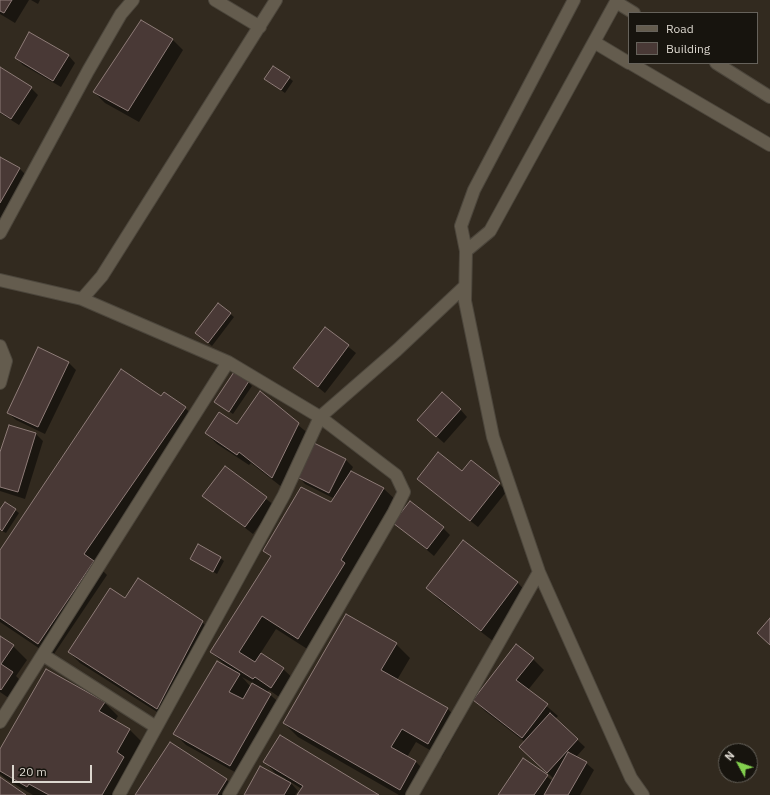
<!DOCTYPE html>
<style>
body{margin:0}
#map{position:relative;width:770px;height:795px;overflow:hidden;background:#322a1f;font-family:"IBM Plex Sans",sans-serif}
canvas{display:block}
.legend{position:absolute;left:628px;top:12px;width:130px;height:52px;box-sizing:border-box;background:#17140e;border:1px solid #66625b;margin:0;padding:5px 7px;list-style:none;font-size:12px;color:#dcd7cf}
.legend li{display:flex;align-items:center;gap:8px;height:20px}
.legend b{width:20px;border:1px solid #66625b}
.north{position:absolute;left:718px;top:743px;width:40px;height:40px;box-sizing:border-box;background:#17140e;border:1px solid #66625b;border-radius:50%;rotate:310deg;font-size:11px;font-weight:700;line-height:16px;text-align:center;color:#dcd7cf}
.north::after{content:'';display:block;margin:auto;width:14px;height:18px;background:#83d04e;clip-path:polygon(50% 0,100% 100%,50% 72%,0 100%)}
.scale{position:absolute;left:12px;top:765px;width:80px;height:18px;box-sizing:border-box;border:2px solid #dcd7cf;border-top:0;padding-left:5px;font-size:12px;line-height:14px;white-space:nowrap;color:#dcd7cf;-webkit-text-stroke:3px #17140e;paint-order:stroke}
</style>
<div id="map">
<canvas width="770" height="795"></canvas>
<ul class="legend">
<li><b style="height:5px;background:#645c4e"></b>Road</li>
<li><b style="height:11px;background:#493936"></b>Building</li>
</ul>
<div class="north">N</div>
<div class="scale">20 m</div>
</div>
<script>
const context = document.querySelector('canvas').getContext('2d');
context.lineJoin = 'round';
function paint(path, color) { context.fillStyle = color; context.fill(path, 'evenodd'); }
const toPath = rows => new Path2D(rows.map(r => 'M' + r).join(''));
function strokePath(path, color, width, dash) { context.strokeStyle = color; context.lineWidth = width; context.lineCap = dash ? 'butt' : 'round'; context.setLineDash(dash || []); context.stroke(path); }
paint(toPath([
 [0,0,29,0,15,23,0,14],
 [31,0,40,0,38,4],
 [173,40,183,50,139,122,105,103,94,92],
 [68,55,75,63,61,87,23,65,16,58],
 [0,69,31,88,38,95,19,125,0,113],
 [289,78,293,81,285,93,265,79],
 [0,158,20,169,31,180,0,233],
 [218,304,234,317,212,346,200,336],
 [325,328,356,353,325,393,294,368],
 [69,363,76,370,45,434,16,420,8,413],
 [248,382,252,386,233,414,216,402],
 [260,393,310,435,283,488,251,463,249,465,217,444,206,433,238,425],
 [162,398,185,408,199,421,99,567,107,575,52,657,0,622,0,551],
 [460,409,467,417,444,443,426,427],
 [9,426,36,434,43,441,25,499,0,491,0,456],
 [315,444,346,460,353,467,351,471,384,489,398,502,312,652,276,629,260,654,283,669,297,682,285,701,269,690,267,692,282,705,242,776,186,745,175,734,226,666,211,652,272,558,264,551,331,504,335,499,305,484,298,476],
 [242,677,253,683,251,687],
 [225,468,274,505,253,534,204,496],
 [462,472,499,484,507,491,478,527,418,479],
 [15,510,19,513,6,533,0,530,0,511],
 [395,523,443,528,450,535,434,556],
 [464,541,518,583,528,594,493,641,438,599,428,588],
 [220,558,224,561,217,574,191,559],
 [202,622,213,633,168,719,80,663,69,652],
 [0,637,13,646,27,660,16,676,27,687,16,703,0,692],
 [396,644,410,658,397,680,448,709,461,723,442,757,416,742,407,757,416,762,429,775,418,795,399,795,298,737,284,723],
 [533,659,544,670,528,690,558,716,555,719,585,747,576,757,586,763,594,770,580,795,499,795,523,760,553,781,554,779,528,754,525,742,485,711,474,700],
 [104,702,118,716,115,721,129,729,143,743,124,795,33,795,6,779,0,774,0,751],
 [265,762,377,795,298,795,302,789,289,781,298,791,295,795,245,795,285,780,286,779,275,773],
 [227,780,237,790,234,795,136,795]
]), '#0007');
const building = toPath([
 [0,0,12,0,4,13,0,11,0,0],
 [141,20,173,39,128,111,93,92,141,20],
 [29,32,69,55,53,81,15,58,29,32],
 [273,66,290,77,281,90,264,79,273,66],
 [0,67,32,87,11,119,0,112,0,67],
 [0,157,20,168,0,203,0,157],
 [218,303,231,313,208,343,195,333,218,303],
 [325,327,349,345,318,387,293,368,325,327],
 [38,347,69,362,38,427,7,413,38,347],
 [121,369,161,396,164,392,186,407,84,554,94,561,38,644,0,618,0,550,121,369],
 [234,372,249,381,229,412,214,402,234,372],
 [260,391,299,423,272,478,239,452,237,455,205,433,219,412,237,424,260,391],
 [442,392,461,409,436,437,417,420,442,392],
 [9,425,36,433,18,492,0,487,0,452,9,425],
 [314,443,346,459,329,493,297,477,314,443],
 [438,452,462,471,471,460,500,483,470,521,417,479,438,452],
 [225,466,267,497,245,527,202,496,225,466],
 [351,471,384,488,341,560,345,563,298,639,262,616,239,652,255,662,261,653,284,668,271,688,255,677,253,679,210,652,271,556,263,551,301,487,331,502,351,471],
 [410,501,444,527,427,549,393,523,410,501],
 [5,502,16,509,2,531,0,529,0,509,5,502],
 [463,540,518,582,481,631,426,588,463,540],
 [198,544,221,557,213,572,190,559,198,544],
 [138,578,203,621,157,709,68,652,110,588,125,598,138,578],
 [346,614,397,643,381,670,448,708,428,744,402,729,391,747,416,761,400,790,283,723,346,614],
 [770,618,770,645,757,633,770,618],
 [0,636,14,645,1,664,13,672,1,690,0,689,0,636],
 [516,644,534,658,516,680,548,704,522,738,473,700,516,644],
 [217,661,240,674,229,692,243,699,252,683,271,694,230,766,173,734,217,661],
 [46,669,105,702,99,711,130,729,117,752,124,757,102,795,49,795,29,784,27,787,0,771,0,749,46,669],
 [550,713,578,739,547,773,519,747,550,713],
 [280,735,379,795,297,795,303,786,263,762,280,735],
 [170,742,227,779,217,795,135,795,170,742],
 [568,752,587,762,568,795,544,795,568,752],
 [523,758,548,775,534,795,498,795,523,758],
 [260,766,291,783,284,795,244,795,260,766],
 [0,777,26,795,0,795,0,777]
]);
paint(building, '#493936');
strokePath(building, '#8e7c78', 1);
const minor = toPath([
 [215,0,260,27],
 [574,0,474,190,461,226,466,251,465,301,493,437,539,572,631,778,643,795],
 [616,2,634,13],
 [594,42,629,63],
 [630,63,770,145],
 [716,63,770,97],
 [0,233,88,71,121,14,133,0],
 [466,251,490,231,617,0],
 [0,280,82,299,102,276,276,0],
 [82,299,228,362,320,417,396,475,404,492,394,512,229,795],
 [0,346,6,361,0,383],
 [43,655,156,727],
 [0,722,228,362],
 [119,795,284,495,320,417,397,350,465,286],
 [412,795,539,572]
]);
strokePath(minor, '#4c463c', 14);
strokePath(minor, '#645c4e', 12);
</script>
